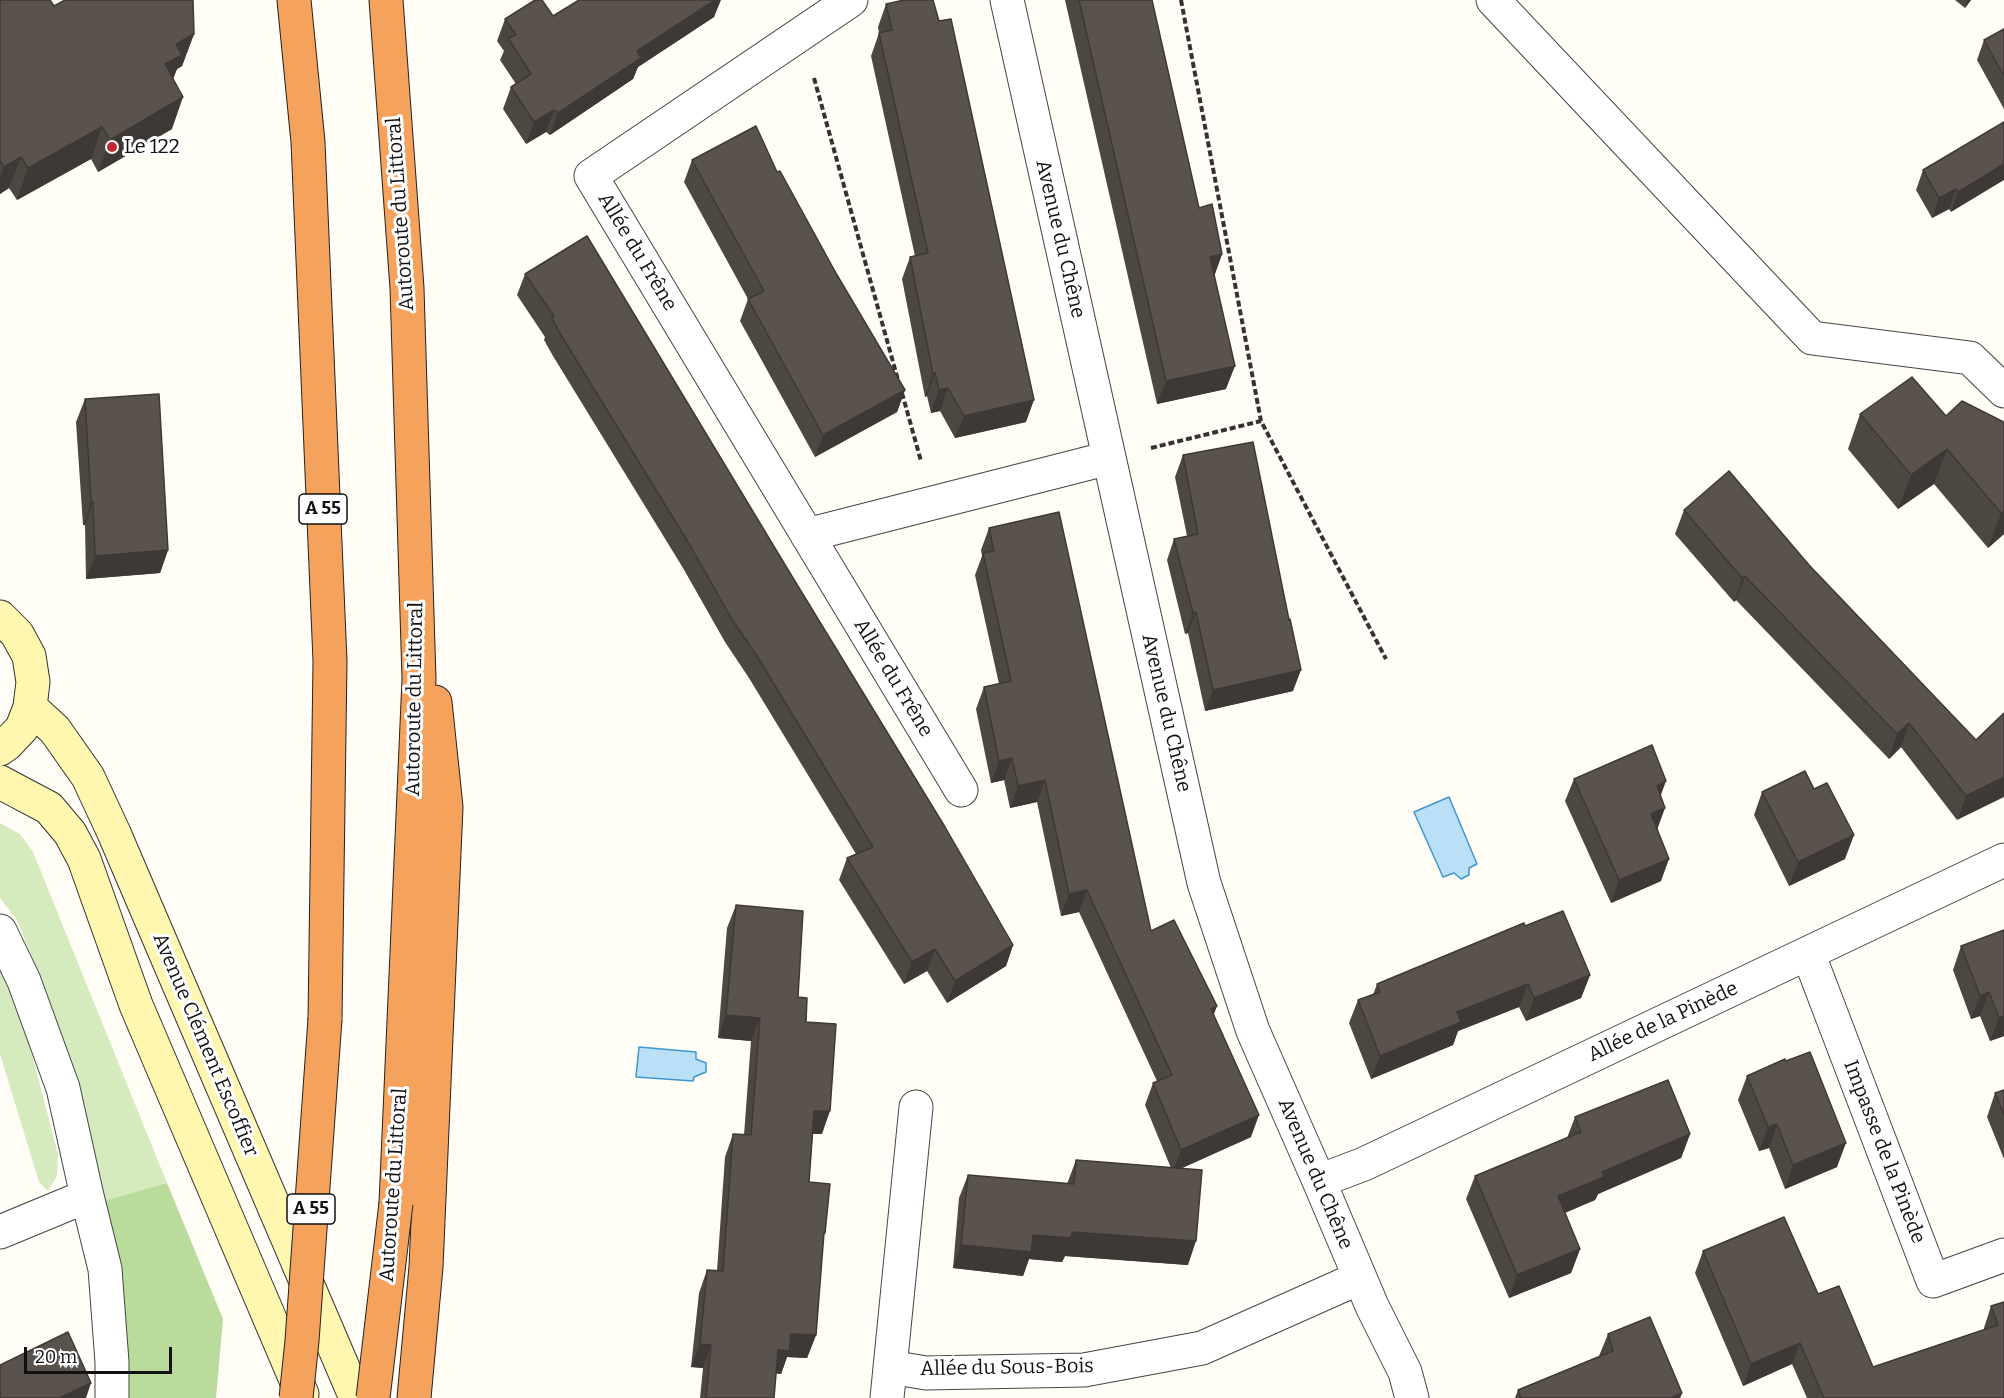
<!DOCTYPE html>
<meta charset="utf-8">
<style>
body{margin:0}
#map{position:relative;width:2004px;height:1398px;overflow:hidden;background:#fffdf5;font-family:Bitter,serif}
canvas{display:block}
.scale{position:absolute;left:24px;top:1347px;width:148px;height:27px;box-sizing:border-box;border:3px solid #111;border-top:0;padding-left:8px;font-size:18px;line-height:21px;white-space:nowrap;color:#111;-webkit-text-stroke:4px #fff;paint-order:stroke}
</style>
<div id="map">
<canvas width="2004" height="1398"></canvas>
<div class="scale">20 m</div>
</div>
<script>
const context = document.querySelector('canvas').getContext('2d');
context.lineJoin = 'round';
function paint(path, color) { context.fillStyle = color; context.fill(path, 'evenodd'); }
const toPath = rows => new Path2D(rows.map(r => 'M' + r).join(''));
function strokePath(path, color, width, dash) { context.strokeStyle = color; context.lineWidth = width; context.lineCap = dash ? 'butt' : 'round'; context.setLineDash(dash || []); context.stroke(path); }
function write(font, color, halo, rows, align = 'center') {
  context.font = font + ' Bitter,serif'; context.lineWidth = 6; context.setLineDash([]); context.textBaseline = 'middle'; context.strokeStyle = halo; context.fillStyle = color; for (const [text, x, y, turn = 0] of rows) {
    context.save(); context.translate(x, y); context.rotate((+turn || 0) * Math.PI / 180); context.textAlign = isNaN(turn) ? turn : align; if (halo) context.strokeText(text, 0, 0); context.fillText(text, 0, 0); context.restore();
  }
}
paint(toPath([
 [0,823,20,834,33,852,167,1183,99,1202,77,1093,35,965,17,920,0,898],
 [0,968,23,1020,58,1154,57,1176,48,1191,39,1182,0,1054]
]), '#d5ebbd');
paint(toPath([
 [167,1183,223,1319,216,1398,122,1398,99,1202]
]), '#b9dc9c');
const water = toPath([
 [1449,797,1477,864,1469,868,1469,875,1461,879,1454,873,1443,877,1414,812,1449,797],
 [639,1047,696,1052,696,1059,706,1063,706,1072,694,1077,693,1081,636,1077,639,1047]
]);
paint(water, '#b9e0f7');
strokePath(water, '#3f96cf', 1.5);
const street = toPath([
 [851,0,591,176,961,790],
 [1007,0,1204,883,1253,1031,1319,1181,1372,1306,1405,1372,1412,1398],
 [1493,0,1812,338,1970,358,2004,391],
 [807,535,1109,458],
 [0,931,24,981,63,1088,87,1196,0,1232],
 [1808,953,1933,1281,2004,1255],
 [1319,1181,1364,1164,2004,860],
 [87,1196,105,1269,112,1362,112,1398],
 [890,1367,926,1373,1084,1370,1202,1348,1359,1278],
 [887,1398,916,1107]
]);
const secondary = toPath([
 [0,617,17,634,29,656,33,682,30,707,22,728,7,744,0,749],
 [30,707,55,730,88,777,114,833,356,1398],
 [0,782,49,808,70,833,84,859,136,1005,302,1394]
]);
const highway = toPath([
 [294,0,308,142,330,661,325,1019],
 [386,0,407,288,419,679,396,1203],
 [414,1398,426,1267,446,807,435,702]
]);
strokePath(street, '#444', 35);
strokePath(secondary, '#333', 35);
strokePath(highway, '#222', 35);
strokePath(toPath([
 [1181,0,1261,421,1386,659],
 [814,78,898,380],
 [902,393,921,461],
 [1151,448,1261,421]
]), '#333', 4, [6, 3]);
strokePath(street, '#fff', 33);
strokePath(secondary, '#fff6b0', 33);
strokePath(highway, '#f5a25d', 33);
const highwayBridge = toPath([
 [296,1398,302,1341,325,1019],
 [373,1398,396,1203]
]);
strokePath(highwayBridge, '#222', 35, []);
strokePath(highwayBridge, '#f5a25d', 33);
paint(toPath([
 [0,0,194,34,182,66,177,69,173,78,172,129,98,172,91,159,17,200,9,188,0,194],
 [720,0,714,17,638,67,633,79,550,135,546,132,526,144,503,109,511,87,516,84,500,60,504,51,497,41,505,19,553,16],
 [1065,0,1152,0,1199,208,1222,254,1214,276,1226,389,1157,404],
 [1955,0,1971,0,1965,8],
 [886,4,1026,422,955,438,940,411,931,413,927,396,925,397,902,279,910,257,915,256,871,56,879,33,878,27],
 [2004,29,2004,109,1977,60,1984,40],
 [2004,122,1951,212,1949,209,1932,218,1916,190,1923,170],
 [692,160,777,172,905,390,897,412,815,457,740,321,748,299,684,182],
 [525,274,1013,945,1006,966,947,1003,927,971,904,984,839,880,847,858,856,854,749,678,725,642,683,568,553,356,544,340,545,337,517,295],
 [85,399,168,550,160,573,86,579,85,525,83,525,76,422],
 [1860,414,1946,416,2004,422,2004,534,1988,548,1934,484,1898,509,1848,449],
 [1183,455,1293,691,1205,711,1188,633,1185,634,1167,560,1174,539,1187,536,1175,477],
 [1684,510,1809,565,1976,740,2004,713,1957,820,1901,747,1889,759,1736,600,1734,602,1675,534],
 [989,528,1151,931,1214,1014,1251,1137,1180,1169,1188,1265,1065,1256,1062,1262,1029,1259,1023,1276,953,1268,959,1198,968,1175,1067,1184,1076,1160,1171,1168,1145,1105,1153,1083,1157,1081,1079,912,1061,916,1037,802,1010,808,1004,780,991,783,976,709,984,687,999,684,975,575,982,556,981,550],
 [1574,779,1661,797,1657,830,1661,881,1611,903,1565,801],
 [1814,789,1845,859,1789,886,1754,815,1762,792],
 [736,905,798,997,806,1022,822,1134,813,1134,809,1182,825,1233,823,1238,816,1335,807,1358,787,1357,781,1374,776,1373,774,1398,700,1398,703,1368,691,1367,699,1293,707,1270,717,1271,725,1157,733,1134,744,1135,751,1041,718,1038,727,928],
 [1525,926,1590,975,1581,998,1526,1021,1519,1007,1458,1031,1453,1045,1371,1079,1349,1023,1358,1000,1373,995,1377,984],
 [2004,930,2004,1036,1990,1041,1980,1016,1971,1019,1953,970,1961,946],
 [1747,1076,1837,1167,1785,1189,1769,1148,1759,1151,1738,1100],
 [2004,1090,2004,1159,1987,1117,1995,1093],
 [1575,1117,1690,1134,1681,1158,1598,1194,1595,1200,1565,1213,1580,1249,1571,1273,1509,1298,1466,1199,1475,1176,1567,1138],
 [1703,1251,1818,1294,1873,1367,1984,1330,1984,1328,1991,1306,2004,1302,2004,1398,1807,1398,1792,1364,1743,1386,1695,1273],
 [1608,1334,1682,1393,1680,1398,1515,1398,1518,1390,1599,1356]
]), '#4d4742');
paint(toPath([
 [711,0,721,0,714,17,638,67,633,79,550,135,558,113,637,51],
 [1967,0,1971,0,1965,8],
 [194,34,182,66,177,69,170,87,165,64,176,44],
 [183,97,172,129,98,172,110,140],
 [554,110,546,132,526,144,534,122],
 [102,127,91,159,17,200,28,168],
 [21,157,9,188,0,194,0,177,4,167],
 [2004,164,2004,180,1951,212,1958,192],
 [1956,189,1949,209,1932,218,1939,198],
 [1222,254,1214,277,1210,257],
 [1235,366,1226,389,1157,404,1166,381],
 [935,373,927,396,925,397,933,374],
 [948,388,940,411,931,413,939,390],
 [905,390,897,412,815,457,823,435],
 [1034,400,1026,422,955,438,964,416],
 [1947,449,1934,484,1898,509,1911,475],
 [91,502,93,502,85,525,83,525],
 [2004,511,2004,534,1988,548,2001,513],
 [168,550,160,573,86,579,95,556],
 [1745,576,1736,600,1734,602,1742,578],
 [1196,612,1188,633,1185,634,1193,613],
 [1301,670,1293,691,1205,711,1213,690],
 [1909,723,1901,747,1889,759,1897,734],
 [1012,758,1004,780,991,783,999,761],
 [2004,777,2004,797,1957,820,1966,796],
 [1045,780,1037,802,1010,808,1018,786],
 [1666,781,1658,803,1657,786],
 [1665,808,1657,830,1651,814],
 [1854,835,1845,859,1789,886,1798,862],
 [1669,859,1661,881,1611,903,1619,880],
 [1087,890,1079,912,1061,916,1069,894],
 [1013,945,1006,966,947,1003,955,981],
 [935,949,927,971,904,984,912,962],
 [1590,975,1581,998,1526,1021,1534,998],
 [1528,984,1519,1007,1458,1031,1453,1045,1371,1079,1380,1056,1457,1012],
 [1989,992,1980,1016,1971,1019,1980,996],
 [1217,1006,1209,1028,1211,1009],
 [726,1015,760,1018,751,1041,718,1038],
 [2004,1016,2004,1036,1990,1041,1999,1018],
 [814,1111,830,1111,822,1134,806,1134],
 [1259,1115,1251,1137,1173,1172,1181,1150],
 [1777,1124,1769,1148,1759,1151,1768,1127],
 [1690,1134,1681,1158,1598,1194,1595,1200,1549,1219,1558,1196,1602,1172],
 [1846,1143,1837,1167,1785,1189,1793,1165],
 [1072,1232,1196,1241,1188,1265,1065,1256,1062,1262,1029,1259,1023,1276,953,1268,961,1245,1033,1235],
 [1580,1249,1571,1273,1509,1298,1517,1275],
 [791,1334,816,1335,807,1358,787,1357,781,1374,770,1373,778,1350],
 [1800,1343,1792,1364,1743,1386,1751,1364],
 [700,1344,711,1345,703,1368,691,1367],
 [91,1383,86,1398,59,1398],
 [1682,1393,1680,1398,1671,1398]
]), '#3f3936');
const building = toPath([
 [0,0,50,0,54,6,65,0,193,0,194,34,176,44,182,55,165,64,183,97,110,140,102,127,28,168,21,157,4,167,0,161,0,0],
 [535,0,542,0,553,16,579,0,715,0,637,51,641,58,558,113,554,110,534,122,511,87,531,74,508,38,516,35,505,19,535,0],
 [904,0,933,0,939,21,951,19,1034,400,964,416,948,388,939,390,935,373,933,374,910,257,928,253,879,33,892,30,886,4,904,0],
 [1079,0,1152,0,1199,208,1212,204,1222,254,1210,257,1235,366,1166,381,1079,0],
 [2004,29,2004,76,1984,40,2004,29],
 [2004,122,2004,164,1958,192,1956,189,1939,198,1923,170,2004,122],
 [756,126,777,172,780,171,837,275,905,390,823,435,748,299,764,291,692,160,756,126],
 [587,236,793,578,945,827,1013,945,955,981,935,949,912,962,847,858,873,847,757,656,733,621,691,547,561,335,552,318,554,316,525,274,587,236],
 [1912,377,1946,416,1962,401,2004,422,2004,511,2001,513,1947,449,1911,475,1860,414,1912,377],
 [159,394,168,550,95,556,93,502,91,502,85,399,159,394],
 [1253,442,1289,620,1290,619,1301,670,1213,690,1196,612,1193,613,1174,539,1198,534,1183,455,1253,442],
 [1729,471,1809,565,1976,740,2004,713,2004,777,1966,796,1909,723,1897,734,1745,576,1742,578,1684,510,1729,471],
 [1059,512,1151,931,1174,920,1217,1006,1211,1009,1259,1115,1181,1150,1153,1083,1172,1075,1087,890,1069,894,1045,780,1018,786,1012,758,999,761,984,687,1011,681,983,553,994,551,989,528,1059,512],
 [1652,745,1666,781,1657,786,1665,808,1651,814,1669,859,1619,880,1574,779,1652,745],
 [1805,771,1814,789,1827,783,1854,835,1798,862,1762,792,1805,771],
 [736,905,803,911,798,997,807,998,806,1022,836,1024,830,1111,814,1111,809,1182,830,1184,825,1233,824,1233,816,1335,791,1334,789,1351,778,1350,774,1398,706,1398,711,1345,700,1344,707,1270,723,1271,733,1134,751,1135,760,1018,726,1015,736,905],
 [1563,911,1590,975,1534,998,1528,984,1457,1012,1461,1022,1380,1056,1358,1000,1380,992,1377,984,1524,923,1525,926,1563,911],
 [2004,930,2004,1016,1999,1018,1989,992,1980,996,1961,946,2004,930],
 [1810,1052,1846,1143,1793,1165,1777,1124,1768,1127,1747,1076,1785,1059,1786,1061,1810,1052],
 [1668,1080,1690,1134,1602,1172,1604,1177,1558,1196,1580,1249,1517,1275,1475,1176,1581,1132,1575,1117,1668,1080],
 [2004,1090,2004,1115,1995,1093,2004,1090],
 [1076,1160,1202,1170,1196,1241,1072,1232,1071,1238,1033,1235,1031,1252,961,1245,968,1175,1074,1184,1076,1160],
 [1784,1217,1818,1294,1839,1286,1873,1367,1998,1325,1991,1306,2004,1302,2004,1398,1824,1398,1800,1343,1751,1364,1703,1251,1784,1217],
 [1650,1317,1682,1393,1671,1398,1521,1398,1518,1390,1613,1351,1608,1334,1650,1317],
 [68,1332,91,1383,59,1398,0,1398,0,1365,68,1332]
]);
paint(building, '#5a524d');
strokePath(building, '#3f3936', 1.5);
for (const [x, y, r, color] of [
 [112,147,6,"#c4262e"]
]) { const dot = new Path2D(); dot.arc(x, y, r, 0, 2 * Math.PI); context.fillStyle = color; context.fill(dot); strokePath(dot, '#fff', 2); }
for (const [x, y, w] of [
 [323,509,48],
 [311,1209,48]
]) { const box = new Path2D(); box.roundRect(x - w / 2, y - 15, w, 30, 4.5); context.fillStyle = '#fff'; context.fill(box); strokePath(box, '#111', 1.5); }
write('bold 18px', '#111', null, [
 ["A 55",323,509],
 ["A 55",311,1209]
]);
write('20px', '#111', '#fff', [
 ["Le 122",124,147]
], 'left');
write('20px', '#111', '#fff', [
 ["Autoroute du Littoral",401,214,-94],
 ["Avenue du Chêne",1060,239,77],
 ["Allée du Frêne",637,252,59],
 ["Allée du Frêne",893,678,59],
 ["Autoroute du Littoral",415,699,-89],
 ["Avenue du Chêne",1166,713,77],
 ["Allée de la Pinède",1663,1022,-25],
 ["Avenue Clément Escoffier",205,1045,67],
 ["Impasse de la Pinède",1884,1152,69],
 ["Avenue du Chêne",1315,1174,67],
 ["Autoroute du Littoral",394,1185,-86],
 ["Allée du Sous-Bois",1007,1368,-1]
]);
</script>
